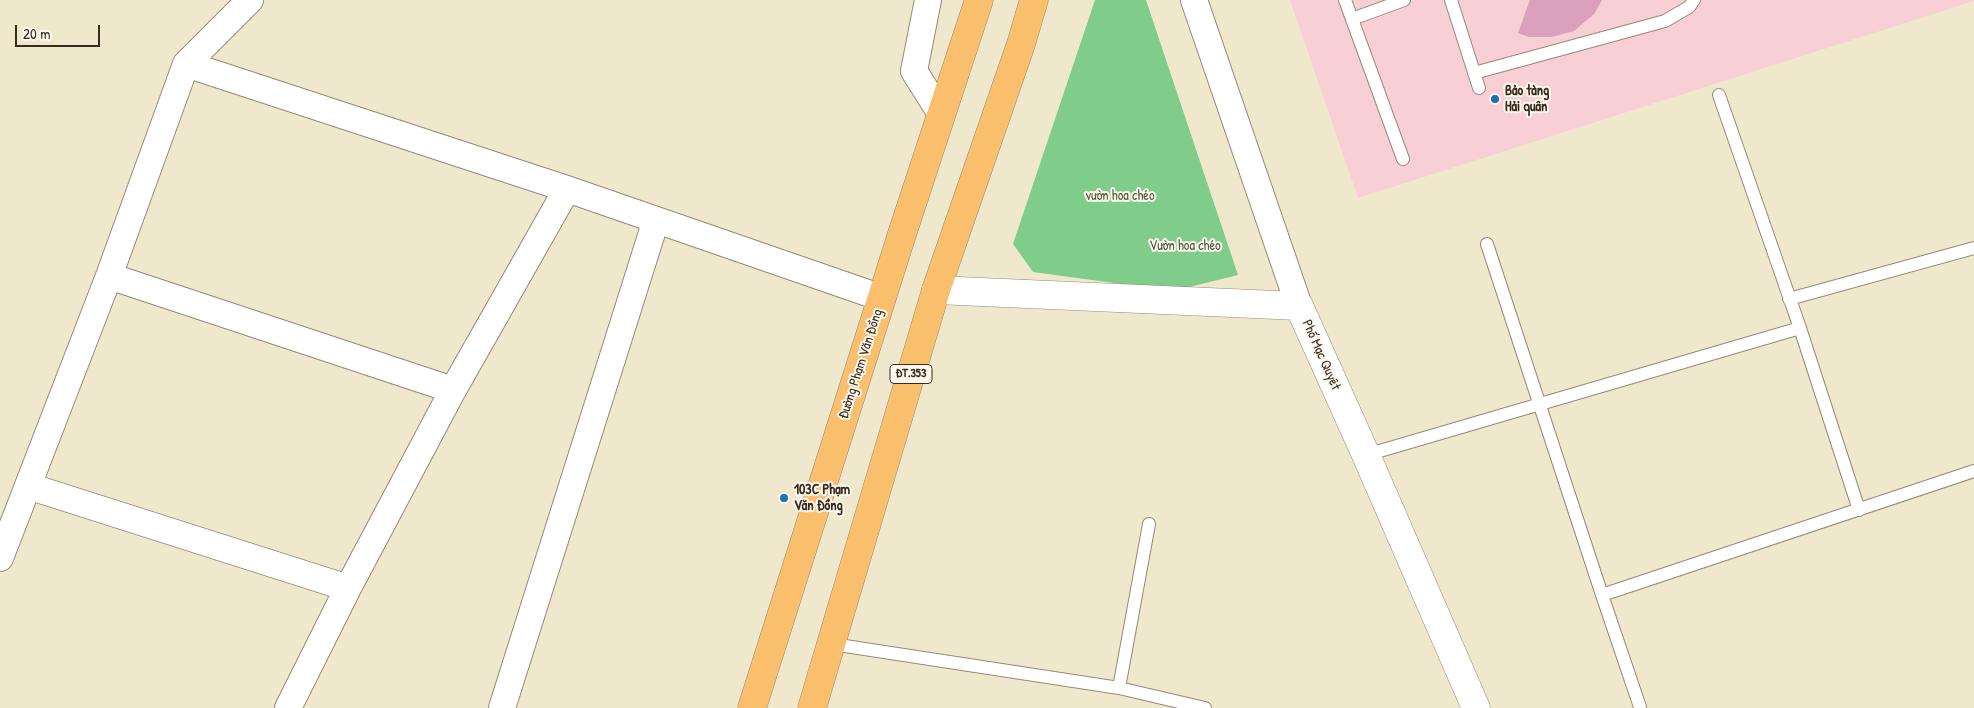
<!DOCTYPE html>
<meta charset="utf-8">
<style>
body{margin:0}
#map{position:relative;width:1974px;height:708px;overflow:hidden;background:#f0e8cd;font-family:"Patrick Hand",sans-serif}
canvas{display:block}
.scale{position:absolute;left:15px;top:25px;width:85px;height:22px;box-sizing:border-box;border:2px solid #3b2a1e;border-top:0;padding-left:6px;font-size:15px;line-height:18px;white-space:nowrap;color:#3b2a1e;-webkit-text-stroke:4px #fbf7ec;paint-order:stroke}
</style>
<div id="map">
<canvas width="1974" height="708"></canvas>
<div class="scale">20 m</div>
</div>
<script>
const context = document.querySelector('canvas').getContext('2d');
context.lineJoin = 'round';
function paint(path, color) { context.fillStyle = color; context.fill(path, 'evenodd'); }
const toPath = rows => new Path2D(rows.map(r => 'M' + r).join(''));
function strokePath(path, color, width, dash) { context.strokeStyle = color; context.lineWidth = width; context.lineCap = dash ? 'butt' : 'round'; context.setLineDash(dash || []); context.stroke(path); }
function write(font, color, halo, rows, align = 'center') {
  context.font = font + ' "Patrick Hand",sans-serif'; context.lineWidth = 4; context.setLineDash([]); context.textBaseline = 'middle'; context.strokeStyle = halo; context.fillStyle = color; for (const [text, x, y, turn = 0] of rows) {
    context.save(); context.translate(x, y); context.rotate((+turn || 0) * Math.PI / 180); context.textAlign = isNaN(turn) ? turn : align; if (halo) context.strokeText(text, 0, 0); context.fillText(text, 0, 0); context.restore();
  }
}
paint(toPath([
 [1290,0,1974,0,1974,1,1358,198]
]), '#f7cfd5');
paint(toPath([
 [1095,0,1146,0,1238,275,1173,291,1033,272,1013,244]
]), '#80cc8a');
paint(toPath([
 [1530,0,1602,0,1594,14,1574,31,1552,37,1529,37,1518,33]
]), '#daa0bc');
const service = toPath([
 [1345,0,1403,159],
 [1451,0,1479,88],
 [1352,19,1404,0],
 [1474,73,1665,21,1689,7,1694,0],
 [1719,95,1800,328],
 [1487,244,1602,595,1640,707],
 [1789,299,1974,248],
 [1366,455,1800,328,1859,510],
 [1602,595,1974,471],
 [832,644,1119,688,1205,708],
 [1119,688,1149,524]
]);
const minor = toPath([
 [928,0,914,71,941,114],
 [1194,0,1299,306],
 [186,64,567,189,882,298],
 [109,276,453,390],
 [28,486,348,588],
 [0,558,109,276,186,64,250,0],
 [288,708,348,588,453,390,567,189],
 [502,708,656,220]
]);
const tertiary = toPath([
 [936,290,1299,306,1366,455,1476,708]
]);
const primary = toPath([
 [752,708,903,231,979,0],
 [812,708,936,290,1021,44,1034,0]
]);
strokePath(service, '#968976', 14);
strokePath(minor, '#968976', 28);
strokePath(tertiary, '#968976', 29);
strokePath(primary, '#968976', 29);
strokePath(service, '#fff', 12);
strokePath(minor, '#fff', 26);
strokePath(tertiary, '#fff', 28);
strokePath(primary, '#f9bf6d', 28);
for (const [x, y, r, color] of [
 [1495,99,5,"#1f6fb2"],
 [784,498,5,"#1f6fb2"]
]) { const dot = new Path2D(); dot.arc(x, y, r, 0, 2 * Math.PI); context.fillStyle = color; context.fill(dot); strokePath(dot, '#fbf7ec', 2); }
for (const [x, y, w] of [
 [911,374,42]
]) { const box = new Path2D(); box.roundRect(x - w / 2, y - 9.5, w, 19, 4); context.fillStyle = '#fbf7ec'; context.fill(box); strokePath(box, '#3b2a1e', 1); }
write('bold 12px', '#3b2a1e', null, [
 ["ĐT.353",911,374]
]);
write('bold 14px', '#3b2a1e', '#fbf7ec', [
 ["Bảo tàng",1505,91],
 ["Hải quân",1505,107],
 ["103C Phạm",794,490],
 ["Văn Đồng",794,506]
], 'left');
write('14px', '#505b3e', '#fbf7ec', [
 ["vườn hoa chéo",1120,196],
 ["Vườn hoa chéo",1185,246]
]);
write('14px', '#3b2a1e', '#fbf7ec', [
 ["Phố Mạc Quyêt",1321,355,66],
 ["Đường Phạm Văn Đồng",861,364,-72]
]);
</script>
